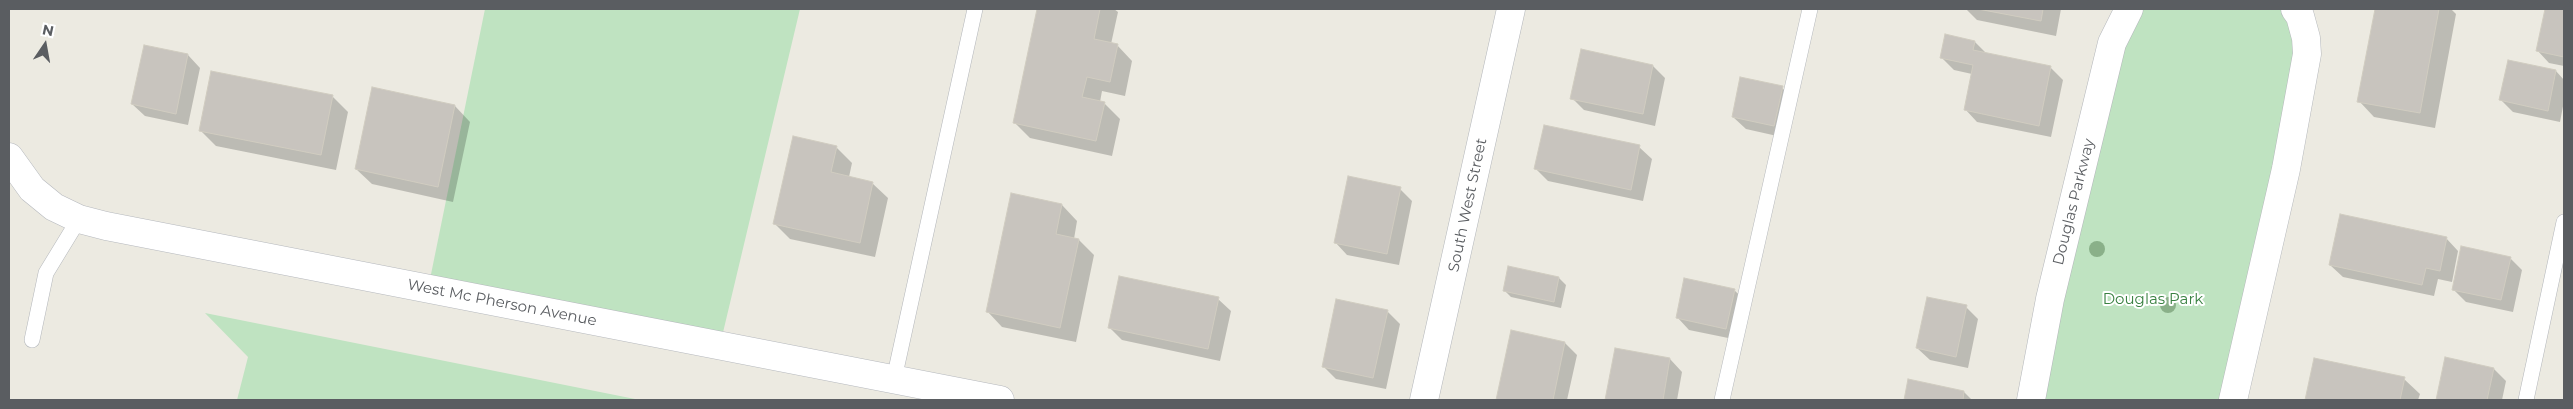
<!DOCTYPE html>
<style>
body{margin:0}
#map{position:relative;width:2573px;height:409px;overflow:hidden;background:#eceae1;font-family:Montserrat,sans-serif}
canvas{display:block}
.frame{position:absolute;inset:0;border:10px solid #5a5d61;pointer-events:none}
.north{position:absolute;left:20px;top:20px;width:50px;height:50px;-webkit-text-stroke:4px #fff;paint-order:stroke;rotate:12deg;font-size:14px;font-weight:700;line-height:20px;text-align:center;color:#5a5d61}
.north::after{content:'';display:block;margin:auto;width:18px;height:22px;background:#5a5d61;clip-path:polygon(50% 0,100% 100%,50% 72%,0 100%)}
</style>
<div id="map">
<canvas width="2573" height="409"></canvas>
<div class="frame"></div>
<div class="north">N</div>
</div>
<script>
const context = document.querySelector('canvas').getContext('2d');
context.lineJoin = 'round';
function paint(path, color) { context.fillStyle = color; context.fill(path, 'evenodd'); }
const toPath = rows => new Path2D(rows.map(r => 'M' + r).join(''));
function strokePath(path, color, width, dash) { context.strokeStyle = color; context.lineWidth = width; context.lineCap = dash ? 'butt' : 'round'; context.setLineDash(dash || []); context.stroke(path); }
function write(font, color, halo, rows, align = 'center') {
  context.font = font + ' Montserrat,sans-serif'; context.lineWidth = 4; context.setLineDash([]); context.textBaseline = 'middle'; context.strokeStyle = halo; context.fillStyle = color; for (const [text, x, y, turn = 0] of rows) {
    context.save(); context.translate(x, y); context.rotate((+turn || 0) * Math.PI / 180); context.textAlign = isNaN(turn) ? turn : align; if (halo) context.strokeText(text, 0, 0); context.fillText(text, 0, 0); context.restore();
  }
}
paint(toPath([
 [485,9,800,9,720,345,428,289],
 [2129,9,2295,9,2300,16,2233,400,2031,400],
 [205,313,640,400,237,400,248,357]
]), '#bfe3c1');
paint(toPath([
 [1039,9,1114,9,1118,12,1111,44,1117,45,1132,61,1125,96,1102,91,1100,102,1104,103,1120,119,1112,156,1030,138,1015,123],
 [1966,9,2061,9,2056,36,1977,20],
 [2376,9,2451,9,2456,14,2435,128,2374,117,2359,101],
 [2546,9,2564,9,2564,66,2549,63,2537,50],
 [1946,36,1975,42,1987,54,2050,67,2063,80,2051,137,1977,122,1965,109,1972,74,1954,70,1942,58],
 [1582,51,1653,66,1665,78,1655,126,1584,110,1572,98],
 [188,55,200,68,188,125,145,116,132,104],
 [2556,71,2564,80,2564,101,2560,122,2513,112,2501,100],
 [1782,88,1795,100,1786,138,1746,129,1733,117],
 [332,96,348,112,336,170,216,146,201,131],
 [455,106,470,122,453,202,372,184,356,169],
 [836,147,852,163,849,177,872,183,888,198,875,257,790,239,774,223],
 [1639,147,1652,159,1643,201,1548,181,1536,169],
 [1400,189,1412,201,1399,265,1347,255,1335,242],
 [1012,195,1062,205,1077,221,1074,239,1079,240,1094,255,1076,342,1002,327,987,311],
 [2446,238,2458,251,2452,282,2438,279,2434,296,2343,277,2330,265],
 [2510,258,2522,270,2513,312,2466,302,2453,289],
 [1509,268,1559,278,1566,285,1561,308,1511,297,1504,290],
 [1734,290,1747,302,1738,340,1689,330,1677,317],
 [1218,299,1231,311,1220,361,1122,340,1110,328],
 [1966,307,1978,319,1968,368,1930,360,1917,348],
 [1387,311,1400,324,1386,389,1336,379,1323,366],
 [1512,332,1565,343,1577,355,1567,400,1498,400],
 [1616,350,1670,359,1682,372,1677,400,1607,400],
 [2446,359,2494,369,2506,381,2502,400,2437,400],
 [2315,360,2404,379,2420,394,2418,400,2306,400],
 [1909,381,1964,392,1972,400,1905,400]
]), '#0003');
const building = toPath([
 [1037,9,1100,9,1094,39,1118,44,1110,82,1087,77,1082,97,1105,102,1096,141,1013,123,1037,9],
 [1978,9,2043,9,2041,21,1978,9],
 [2375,9,2439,9,2420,113,2357,102,2375,9],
 [2545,9,2564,9,2564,57,2536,51,2545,9],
 [1945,34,1975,41,1973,50,2051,66,2039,126,1964,110,1973,65,1940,58,1945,34],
 [144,45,188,54,176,114,131,104,144,45],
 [1581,49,1653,65,1643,114,1570,99,1581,49],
 [2508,60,2556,70,2548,111,2499,100,2508,60],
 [211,71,333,95,321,155,199,131,211,71],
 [1740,77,1783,86,1774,126,1732,117,1740,77],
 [372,87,455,105,438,187,355,169,372,87],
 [1544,125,1640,145,1631,190,1534,169,1544,125],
 [793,136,837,146,831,172,873,182,860,243,773,224,793,136],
 [1348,176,1401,187,1387,254,1334,243,1348,176],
 [1011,193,1062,204,1056,234,1079,239,1060,328,986,312,1011,193],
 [2340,214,2447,237,2440,271,2426,268,2422,285,2329,265,2340,214],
 [2461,246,2511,257,2501,300,2452,290,2461,246],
 [1508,266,1559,277,1554,302,1503,291,1508,266],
 [1119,276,1219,297,1208,349,1108,328,1119,276],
 [1684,278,1735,289,1726,329,1676,318,1684,278],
 [1927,297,1967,305,1956,357,1916,348,1927,297],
 [1336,299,1388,310,1373,378,1322,367,1336,299],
 [1511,330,1565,342,1553,400,1496,400,1511,330],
 [1615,348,1670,358,1663,400,1605,400,1615,348],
 [2445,357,2494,368,2487,400,2436,400,2445,357],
 [2314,358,2405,377,2400,400,2305,400,2314,358],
 [1908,379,1964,391,1963,400,1904,400,1908,379]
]);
paint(building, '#c8c4be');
strokePath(building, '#d0ccc0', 1);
const lane = toPath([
 [32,340,46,273,79,219],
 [894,379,975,9],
 [1722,400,1810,9],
 [2526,400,2564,222]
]);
const street = toPath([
 [1424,400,1511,9],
 [2031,400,2050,299,2112,43,2129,9],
 [2233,400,2286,169,2307,54,2306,38,2300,16,2295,9]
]);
const secondary = toPath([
 [9,157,32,189,54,207,79,219,106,226,1000,400]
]);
strokePath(lane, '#b4b7bb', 16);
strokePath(street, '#b4b7bb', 29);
strokePath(secondary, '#b5b8bd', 29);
strokePath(lane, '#fff', 15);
strokePath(street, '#fff', 28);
strokePath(secondary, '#fff', 28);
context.fillStyle = '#8ab089';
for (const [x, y] of [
 [2097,249],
 [2168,305]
]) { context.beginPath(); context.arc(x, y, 8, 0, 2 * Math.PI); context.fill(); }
write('15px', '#5a5d61', '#fff', [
 ["Douglas Parkway",2074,202,-76],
 ["South West Street",1468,205,-78],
 ["West Mc Pherson Avenue",502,303,11]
]);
write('15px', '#398141', '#fff', [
 ["Douglas Park",2153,300]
]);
</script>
